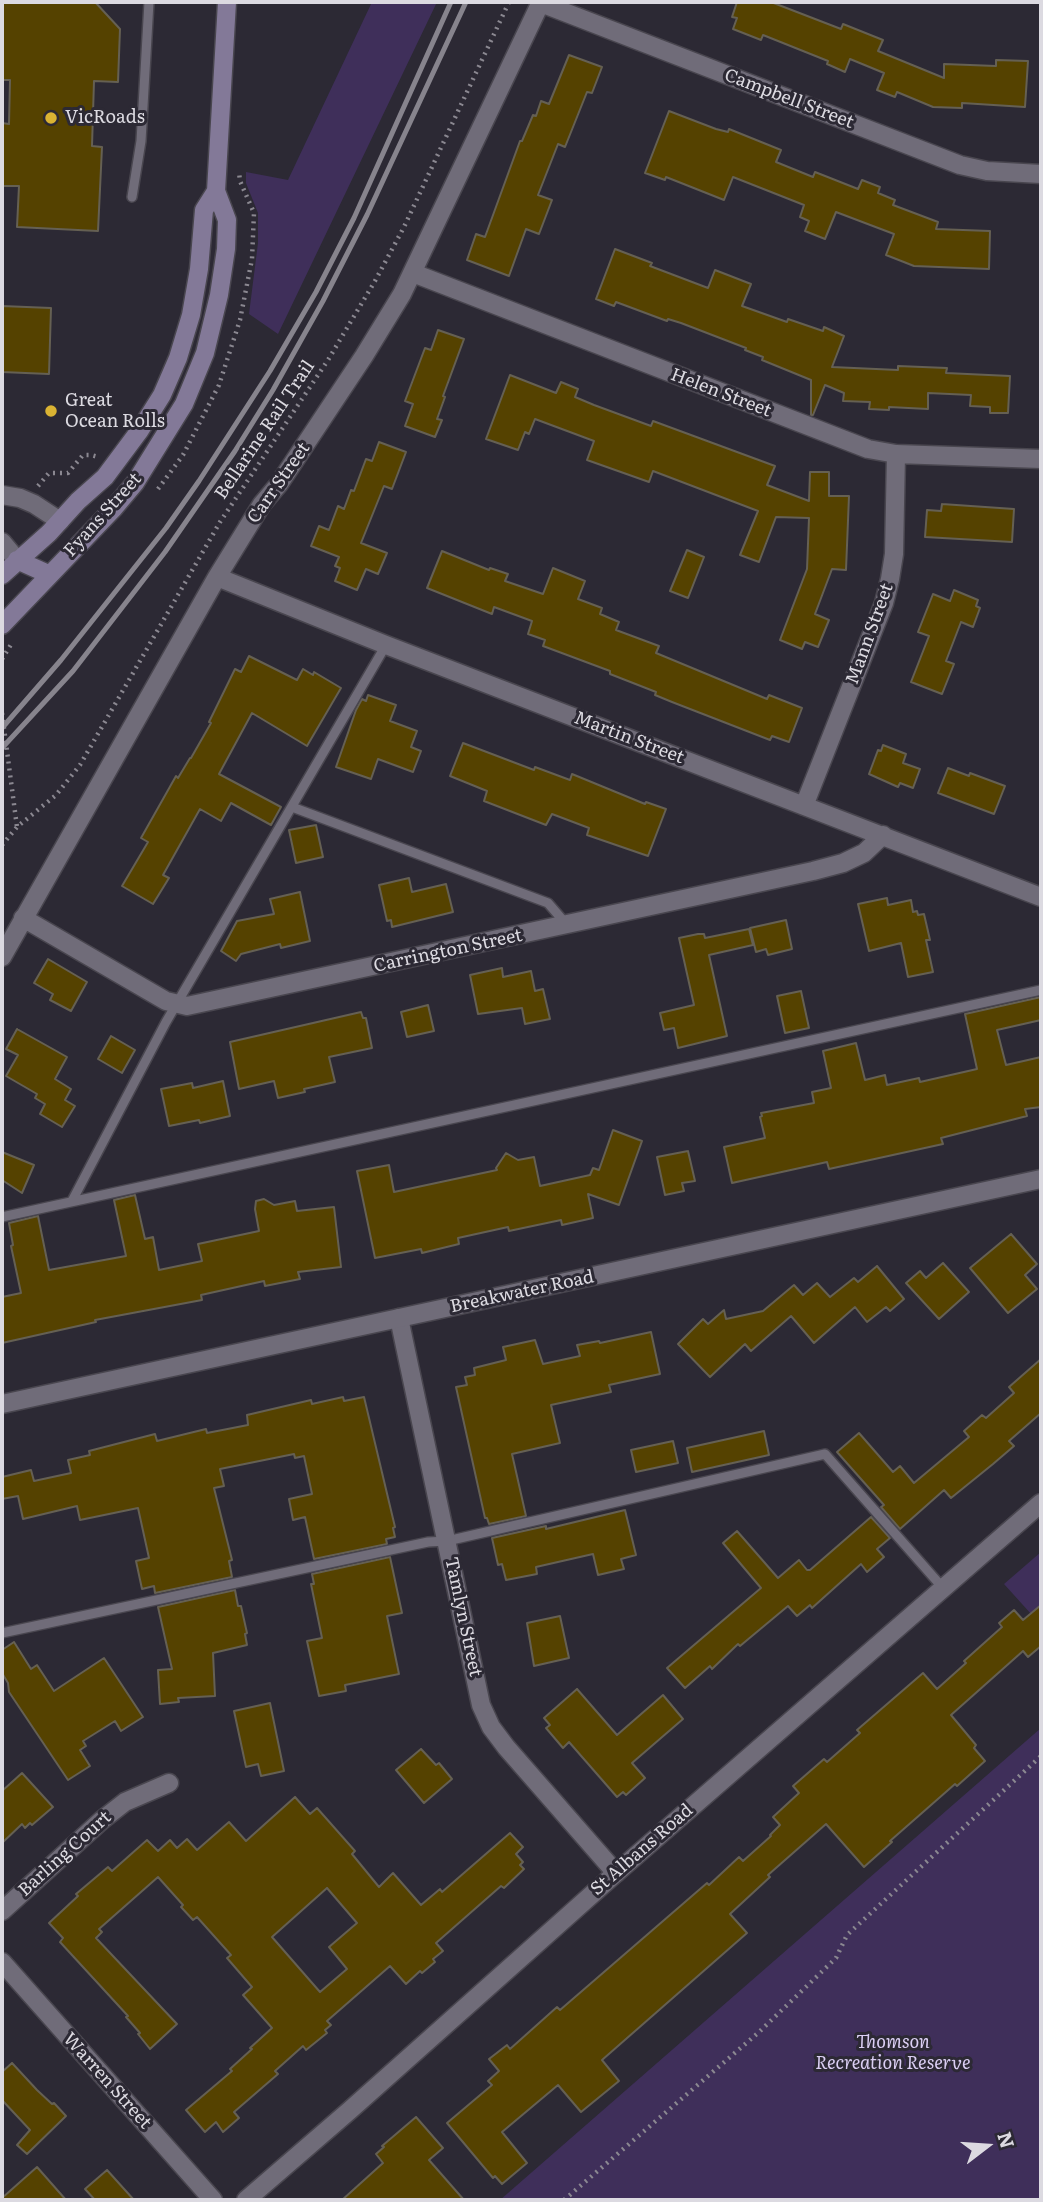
<!DOCTYPE html>
<style>
body{margin:0}
#map{position:relative;width:1043px;height:2202px;overflow:hidden;background:#2c2934;font-family:Literata,serif}
canvas{display:block}
.frame{position:absolute;inset:0;border:4px solid #dcdae1;pointer-events:none}
.north{position:absolute;left:952px;top:2111px;width:70px;height:70px;-webkit-text-stroke:5px #2c2934;paint-order:stroke;rotate:73deg;font-size:19px;font-weight:700;line-height:28px;text-align:center;color:#dcdae1}
.north::after{content:'';display:block;margin:auto;width:24px;height:32px;background:#dcdae1;clip-path:polygon(50% 0,100% 100%,50% 72%,0 100%)}
</style>
<div id="map">
<canvas width="1043" height="2202"></canvas>
<div class="frame"></div>
<div class="north">N</div>
</div>
<script>
const context = document.querySelector('canvas').getContext('2d');
context.lineJoin = 'round';
function paint(path, color) { context.fillStyle = color; context.fill(path, 'evenodd'); }
const toPath = rows => new Path2D(rows.map(r => 'M' + r).join(''));
function strokePath(path, color, width, dash) { context.strokeStyle = color; context.lineWidth = width; context.lineCap = dash ? 'butt' : 'round'; context.setLineDash(dash || []); context.stroke(path); }
function write(font, color, halo, rows, align = 'center') {
  context.font = font + ' Literata,serif'; context.lineWidth = 6; context.setLineDash([]); context.textBaseline = 'middle'; context.strokeStyle = halo; context.fillStyle = color; for (const [text, x, y, turn = 0] of rows) {
    context.save(); context.translate(x, y); context.rotate((+turn || 0) * Math.PI / 180); context.textAlign = isNaN(turn) ? turn : align; if (halo) context.strokeText(text, 0, 0); context.fillText(text, 0, 0); context.restore();
  }
}
paint(toPath([
 [372,2,437,2,278,334,249,314,258,243,258,213,246,183,246,172,288,180],
 [1041,1552,1041,1625,1004,1584],
 [1041,1728,1041,2200,500,2200,915,1838]
]), '#3f2f5a');
const building = toPath([
 [2,2,95,2,120,29,118,82,94,81,92,146,102,147,98,231,17,227,19,186,2,186,2,123,9,124,10,80,2,80,2,2],
 [737,2,771,2,841,29,843,24,883,40,878,51,944,78,944,64,996,66,996,60,1028,61,1025,107,962,103,962,108,933,107,897,92,895,97,877,90,884,73,850,59,845,72,827,64,828,61,763,35,761,40,733,29,737,18,732,17,737,2],
 [569,55,602,67,592,93,587,92,565,147,558,144,538,195,552,200,539,234,526,229,509,276,467,260,476,234,485,237,520,141,522,141,533,115,536,116,541,101,549,104,569,55],
 [669,111,716,129,728,132,729,129,781,150,776,162,813,177,815,172,858,189,862,180,880,187,878,193,895,200,893,205,938,222,936,229,990,231,989,269,914,266,886,255,894,234,836,212,825,239,805,231,809,221,800,217,804,205,733,177,724,200,666,177,665,180,645,173,669,111],
 [615,249,652,263,650,266,708,288,715,270,751,284,742,306,787,322,788,319,823,331,824,327,844,336,832,367,898,370,898,366,947,368,946,373,1010,376,1008,413,990,413,990,407,970,406,971,395,928,393,928,409,889,407,889,410,869,409,870,402,843,401,844,393,825,385,813,415,811,415,811,380,762,360,763,357,745,350,746,348,681,323,668,319,667,321,616,302,614,306,596,299,615,249],
 [2,306,51,308,49,374,2,372,2,306],
 [438,330,464,339,443,396,445,397,437,419,442,420,435,437,405,426,413,404,405,401,425,348,431,350,438,330],
 [510,375,556,393,561,382,578,389,575,397,594,405,651,426,653,421,775,466,767,485,809,501,810,472,829,472,829,496,849,496,846,570,832,569,815,614,829,620,818,647,805,642,802,649,780,640,807,569,809,518,776,517,759,562,740,555,758,511,653,471,649,482,587,460,594,441,535,419,529,434,525,432,518,450,486,439,510,375],
 [379,442,406,452,392,489,384,486,361,543,387,553,378,574,366,569,357,590,335,581,340,568,335,566,339,557,311,546,319,526,329,530,338,506,344,509,351,490,354,491,366,459,372,461,379,442],
 [942,504,1014,509,1012,542,925,537,927,510,941,511,942,504],
 [687,550,704,557,688,598,670,591,687,550],
 [442,551,489,570,490,568,508,574,505,581,543,594,553,568,585,581,578,599,602,608,600,614,619,622,616,630,659,646,656,653,767,699,769,695,802,708,789,742,772,736,770,740,672,702,655,695,656,692,610,674,610,671,543,646,545,640,528,634,532,621,494,607,492,614,427,588,442,551],
 [954,590,978,600,976,606,980,608,973,627,961,622,946,661,954,664,942,694,911,682,929,636,918,632,933,594,950,601,954,590],
 [249,656,297,680,303,669,313,675,314,672,341,688,307,746,252,713,219,774,281,807,271,825,231,803,221,821,200,809,163,875,169,878,153,904,122,886,148,842,141,838,176,776,178,778,190,758,191,758,211,723,209,722,235,669,241,672,249,656],
 [368,695,396,705,390,721,417,731,411,747,421,751,413,772,378,759,371,779,336,767,356,710,362,699,366,701,368,695],
 [463,743,534,770,535,767,570,780,572,774,645,804,646,802,666,809,648,856,587,835,589,828,552,814,546,825,484,801,487,791,450,776,463,743],
 [883,745,906,754,903,763,920,769,913,788,900,783,898,787,869,774,878,750,881,751,883,745],
 [948,768,969,776,970,773,1005,786,994,814,938,793,948,768],
 [316,825,323,857,296,863,289,830,316,825],
 [409,878,412,892,446,884,453,912,392,927,391,920,387,921,379,885,409,878],
 [300,892,310,941,281,948,280,944,241,954,236,961,221,951,237,921,274,914,270,899,300,892],
 [887,898,888,905,911,900,913,912,917,911,918,915,924,914,930,940,926,940,933,972,908,977,901,943,869,951,858,904,887,898],
 [786,920,792,949,768,955,766,949,756,952,750,928,786,920],
 [749,929,753,945,709,955,727,1036,678,1048,674,1028,664,1030,660,1013,694,1005,679,938,698,934,704,934,705,938,749,929],
 [48,959,87,982,71,1011,50,1000,53,994,34,983,48,959],
 [502,968,503,977,531,971,535,991,543,989,550,1019,525,1024,522,1008,478,1014,470,975,502,968],
 [801,991,809,1028,785,1033,777,996,801,991],
 [1041,997,1041,1020,997,1030,1006,1065,1041,1057,1041,1107,1025,1109,1027,1116,941,1138,943,1144,829,1169,827,1162,732,1183,724,1147,765,1138,760,1117,762,1116,761,1113,814,1103,812,1092,831,1088,823,1051,856,1043,865,1080,885,1075,887,1085,919,1078,920,1082,977,1069,965,1014,1041,997],
 [428,1005,434,1031,407,1037,401,1012,428,1005],
 [361,1012,363,1018,366,1018,372,1048,329,1057,335,1082,304,1089,305,1092,278,1098,274,1081,239,1089,230,1042,361,1012],
 [17,1029,67,1057,55,1079,71,1089,65,1100,75,1106,62,1127,40,1114,45,1104,35,1098,37,1094,6,1076,18,1055,6,1049,17,1029],
 [111,1036,135,1050,122,1073,98,1059,111,1036],
 [223,1081,230,1116,200,1123,199,1120,169,1126,161,1089,192,1083,193,1088,223,1081],
 [613,1130,642,1141,619,1205,588,1194,593,1218,562,1225,561,1220,509,1231,508,1227,458,1238,459,1244,422,1253,421,1249,375,1258,357,1171,389,1165,394,1192,497,1170,496,1168,506,1153,518,1160,534,1157,540,1186,590,1175,593,1168,599,1170,613,1130],
 [688,1151,695,1181,682,1183,684,1191,665,1195,657,1157,688,1151],
 [2,1152,34,1165,22,1193,2,1180,2,1152],
 [135,1195,145,1239,153,1237,159,1270,202,1261,198,1244,259,1231,255,1209,256,1201,264,1199,274,1205,295,1201,297,1211,334,1207,341,1267,298,1272,300,1279,265,1286,264,1281,201,1295,202,1300,95,1320,96,1322,2,1343,2,1297,21,1293,11,1246,13,1245,9,1223,38,1216,49,1270,126,1256,114,1200,135,1195],
 [1011,1234,1037,1264,1025,1275,1037,1289,1008,1313,970,1268,1011,1234],
 [943,1263,969,1292,939,1319,906,1283,920,1271,926,1278,943,1263],
 [877,1266,904,1299,890,1311,886,1307,867,1322,855,1307,814,1343,791,1316,751,1351,745,1344,710,1377,678,1344,703,1319,708,1324,724,1310,726,1319,763,1311,794,1285,803,1295,817,1283,830,1297,854,1278,858,1282,877,1266],
 [651,1332,660,1374,609,1385,611,1392,551,1405,560,1443,512,1454,526,1516,489,1524,487,1518,485,1518,456,1387,467,1385,465,1377,475,1375,474,1368,506,1360,503,1347,535,1340,543,1364,580,1356,577,1345,599,1341,600,1343,651,1332],
 [1041,1359,1041,1413,1009,1441,1014,1446,993,1464,951,1498,944,1490,900,1529,881,1507,884,1505,837,1452,859,1433,893,1472,900,1466,914,1483,969,1437,964,1431,982,1415,986,1418,1014,1393,1009,1387,1041,1359],
 [343,1397,344,1401,364,1397,395,1527,393,1528,395,1537,386,1539,387,1544,314,1559,305,1517,293,1520,289,1499,312,1494,304,1456,295,1458,294,1454,220,1469,224,1486,214,1488,232,1560,229,1561,232,1577,155,1593,154,1586,142,1589,136,1561,149,1558,138,1508,80,1520,77,1506,23,1519,18,1496,2,1499,2,1477,31,1470,34,1481,71,1473,68,1460,90,1455,89,1451,155,1434,157,1441,206,1429,207,1433,248,1425,247,1415,311,1400,312,1404,343,1397],
 [764,1431,769,1455,692,1472,687,1448,764,1431],
 [673,1441,678,1463,636,1472,631,1450,673,1441],
 [625,1510,636,1555,621,1559,624,1569,598,1575,593,1554,536,1567,537,1574,506,1580,502,1564,498,1565,492,1538,546,1526,546,1529,625,1510],
 [871,1517,890,1538,877,1549,884,1557,867,1572,861,1564,812,1608,810,1605,797,1616,788,1606,740,1646,738,1644,712,1669,710,1666,685,1688,667,1668,761,1588,723,1543,737,1531,778,1578,799,1560,807,1570,810,1570,871,1517],
 [390,1557,402,1613,387,1616,399,1674,345,1685,346,1691,319,1696,307,1641,322,1638,311,1584,314,1584,312,1574,390,1557],
 [235,1590,238,1606,241,1606,247,1633,245,1634,247,1645,213,1653,215,1696,178,1698,179,1702,160,1704,158,1670,172,1669,158,1607,235,1590],
 [1041,1605,1041,1646,1028,1657,1023,1651,951,1715,976,1745,974,1748,985,1761,957,1786,955,1784,890,1841,892,1842,864,1867,826,1824,768,1875,770,1877,730,1914,747,1933,602,2060,619,2081,581,2112,558,2085,502,2132,527,2163,502,2184,495,2176,493,2178,447,2123,492,2085,488,2081,499,2071,489,2059,507,2045,510,2049,557,2007,560,2010,707,1883,709,1885,739,1857,743,1861,771,1836,770,1835,780,1825,773,1817,799,1793,793,1786,824,1759,827,1762,860,1733,857,1730,923,1673,937,1689,966,1663,964,1661,1002,1627,999,1623,1014,1610,1023,1620,1041,1605],
 [560,1616,569,1658,534,1666,527,1623,560,1616],
 [14,1642,31,1669,37,1665,54,1691,104,1658,143,1717,121,1731,115,1721,83,1741,86,1746,80,1750,90,1766,68,1780,9,1692,8,1683,2,1673,2,1650,14,1642],
 [577,1689,617,1735,663,1695,683,1719,632,1763,645,1778,626,1795,623,1792,617,1797,569,1742,563,1748,546,1728,550,1725,544,1718,577,1689],
 [270,1703,284,1771,261,1776,258,1764,246,1767,234,1711,270,1703],
 [421,1749,436,1765,439,1763,452,1779,424,1803,396,1770,421,1749],
 [22,1773,53,1807,32,1825,30,1823,25,1828,22,1824,2,1843,2,1791,22,1773],
 [295,1797,310,1814,317,1808,355,1851,352,1854,379,1887,393,1873,421,1905,440,1889,442,1892,510,1833,523,1847,516,1854,523,1862,520,1865,524,1869,504,1888,501,1886,436,1943,443,1951,433,1959,435,1962,422,1973,420,1971,406,1984,390,1966,327,2021,331,2025,325,2030,327,2033,306,2050,303,2046,275,2071,278,2074,234,2112,239,2118,223,2132,216,2122,205,2132,186,2110,232,2071,230,2069,252,2049,250,2048,272,2028,243,1995,252,1987,227,1958,231,1955,197,1917,193,1920,181,1907,183,1905,158,1877,99,1929,102,1932,96,1938,177,2024,150,2049,138,2034,140,2033,126,2017,128,2016,60,1942,63,1938,49,1923,78,1896,76,1894,108,1867,112,1871,147,1840,158,1851,170,1840,177,1848,187,1839,197,1850,229,1822,246,1841,295,1797],
 [327,1888,357,1923,329,1947,347,1969,320,1992,272,1937,327,1888],
 [12,2063,37,2090,52,2104,54,2103,66,2116,27,2154,17,2145,30,2130,2,2100,2,2072,12,2063],
 [416,2117,443,2148,429,2160,464,2200,342,2200,383,2163,376,2154,384,2147,382,2146,416,2117],
 [37,2167,66,2200,2,2200,2,2198,37,2167],
 [107,2170,134,2200,95,2200,85,2189,107,2170]
]);
paint(building, '#554200');
strokePath(building, '#656053', 2);
const service = toPath([
 [132,197,141,141,149,2],
 [292,807,548,903,567,925],
 [72,1201,166,1022,386,645],
 [2,1217,1041,990],
 [2,1633,428,1542,447,1541,825,1454,943,1588]
]);
const minor = toPath([
 [541,3,960,165,987,171,1041,174],
 [413,273,868,449,896,454,1041,459],
 [2,495,20,498,34,504,60,521],
 [2,542,17,560],
 [217,577,386,645,1041,897],
 [804,806,884,603,890,579,894,554,896,454],
 [23,918,166,1001,187,1006,813,871,843,863,864,853,883,835],
 [2,957,217,577,262,504,279,484,364,356,402,294,541,2],
 [399,1318,481,1705,491,1727,506,1747,616,1873],
 [2,1911,102,1820,125,1802,169,1783],
 [2,1962,213,2200]
]);
const tertiary = toPath([
 [2,1404,1041,1179],
 [246,2200,349,2111,616,1873,1041,1503]
]);
const secondary = toPath([
 [17,560,48,574],
 [2,575,49,533,78,501,105,477,140,430,162,395,178,358,191,315,199,269,204,210,216,191],
 [2,625,114,508,135,483,184,404,205,353,219,295,226,249,227,220,216,191,227,2]
]);
strokePath(service, '#49464f', 12);
strokePath(minor, '#49464f', 21);
strokePath(tertiary, '#49464f', 21);
strokePath(secondary, '#49464f', 21);
strokePath(toPath([
 [38,486,49,473,68,473,83,455,91,455,98,457],
 [158,489,183,455,219,385,240,320,252,259,254,213,240,181,239,172],
 [2,659,12,643],
 [2,713,17,827],
 [2,845,17,827,56,795,80,765,220,522,328,360,375,281,404,227,509,2],
 [564,2200,758,2033,836,1958,847,1935,1041,1756]
]), '#8b8891', 4.5, [2, 5]);
strokePath(service, '#706c79', 9);
strokePath(minor, '#706c79', 18);
strokePath(tertiary, '#706c79', 18);
strokePath(secondary, '#837998', 18);
strokePath(toPath([
 [2,728,61,660,166,528,199,481,270,371,316,292,354,218,451,2],
 [2,748,73,671,165,552,235,451,273,390,323,301,367,215,466,2]
]), '#87848d', 5);
for (const [x, y, r, color] of [
 [51,118,7,"#dab333"],
 [51,411,7,"#dab333"]
]) { const dot = new Path2D(); dot.arc(x, y, r, 0, 2 * Math.PI); context.fillStyle = color; context.fill(dot); strokePath(dot, '#2c2934', 2.5); }
write('18px', '#dcdae1', '#2c2934', [
 ["Campbell Street",789,99,21],
 ["Helen Street",721,393,21],
 ["Bellarine Rail Trail",265,430,-56],
 ["Carr Street",279,483,-55],
 ["Fyans Street",103,515,-48],
 ["Mann Street",870,634,-70],
 ["Martin Street",629,738,21],
 ["Carrington Street",448,951,-12],
 ["Breakwater Road",522,1292,-12],
 ["Tamlyn Street",463,1617,78],
 ["St Albans Road",642,1850,-41],
 ["Barling Court",65,1854,-42],
 ["Warren Street",107,2081,48]
]);
write('18px', '#dcdae1', '#2c2934', [
 ["VicRoads",65,118],
 ["Great",65,401],
 ["Ocean Rolls",65,422]
], 'left');
write('italic 18px', '#dacef3', '#2c2934', [
 ["Thomson",893,2043],
 ["Recreation Reserve",893,2064]
]);
</script>
